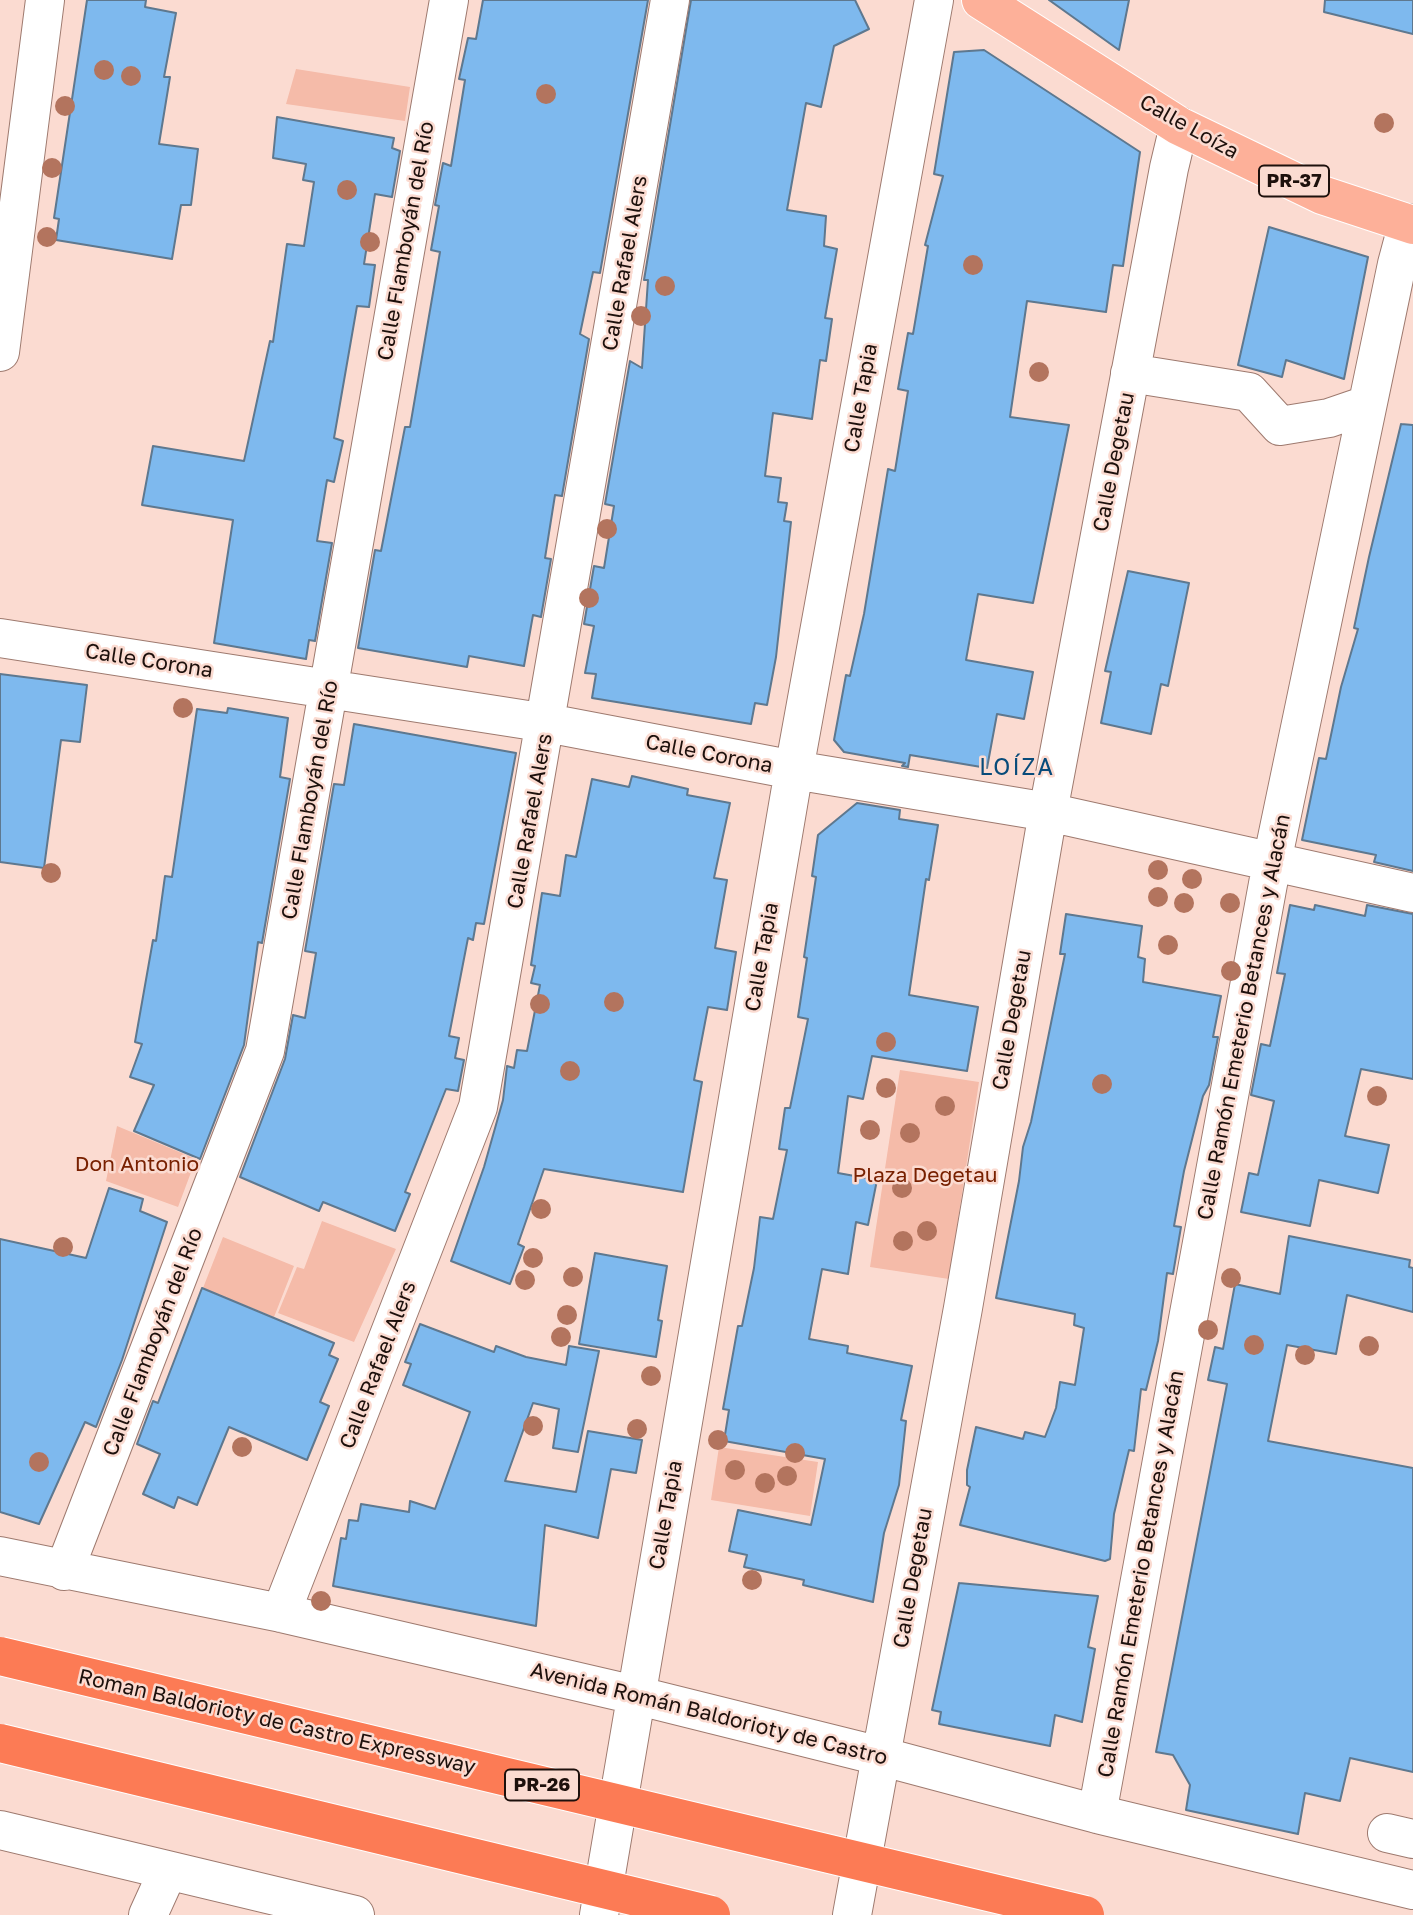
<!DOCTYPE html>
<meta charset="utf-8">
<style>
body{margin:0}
canvas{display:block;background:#fbdbd1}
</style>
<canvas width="1413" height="1915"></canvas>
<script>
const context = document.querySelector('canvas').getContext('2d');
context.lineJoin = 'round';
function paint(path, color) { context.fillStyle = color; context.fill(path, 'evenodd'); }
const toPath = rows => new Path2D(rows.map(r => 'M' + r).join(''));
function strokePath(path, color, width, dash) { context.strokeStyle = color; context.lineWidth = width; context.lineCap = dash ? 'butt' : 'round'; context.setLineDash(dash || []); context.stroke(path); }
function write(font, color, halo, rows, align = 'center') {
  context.font = font + ' "Golos Text",sans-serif'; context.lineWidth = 5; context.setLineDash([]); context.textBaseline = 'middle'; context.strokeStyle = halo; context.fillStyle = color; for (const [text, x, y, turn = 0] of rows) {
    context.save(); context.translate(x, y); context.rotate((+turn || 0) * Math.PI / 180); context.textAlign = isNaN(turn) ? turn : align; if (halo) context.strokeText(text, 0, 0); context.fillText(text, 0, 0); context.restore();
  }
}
paint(toPath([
 [296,69,410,87,405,121,286,104],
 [900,1070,979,1082,949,1279,870,1267],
 [117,1126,196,1159,178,1207,106,1181],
 [322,1221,396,1249,354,1342,278,1313,297,1267,304,1269],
 [223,1237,294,1266,274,1317,203,1288],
 [719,1447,818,1462,810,1516,711,1500]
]), '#f5bba9');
const building = toPath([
 [87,0,146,0,145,7,176,13,164,77,170,77,159,144,198,149,191,205,181,205,172,259,56,240,59,219,54,218,87,0],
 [483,0,648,0,600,273,593,272,580,334,589,339,562,496,555,495,545,558,551,559,541,617,533,615,524,666,469,656,467,667,358,648,375,550,381,551,405,427,410,427,440,252,431,250,439,206,435,205,443,163,451,166,465,80,459,79,468,38,476,39,483,0],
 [691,0,855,0,869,29,834,46,821,107,806,103,787,210,826,216,824,246,837,249,825,318,832,319,826,361,820,360,812,419,773,413,765,476,781,478,778,502,787,503,784,521,791,522,776,657,767,705,755,703,751,724,592,698,596,674,585,673,594,626,584,624,594,566,604,568,614,506,605,504,630,361,642,368,648,280,644,280,691,0],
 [1049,0,1129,0,1119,50,1049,0],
 [1325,0,1413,0,1413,34,1324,12,1325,0],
 [984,50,1140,152,1123,266,1113,265,1106,312,1027,301,1010,417,1069,425,1033,603,978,594,966,660,1033,672,1024,719,997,714,987,768,910,755,908,767,902,766,905,763,844,752,834,740,846,675,850,676,864,614,888,469,895,471,908,391,898,389,908,333,913,334,928,246,925,245,943,176,934,174,954,52,984,50],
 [277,117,394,138,392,148,400,151,392,197,375,194,364,264,375,265,369,307,357,306,334,438,343,441,334,482,327,480,317,541,332,543,315,641,309,640,306,659,214,643,233,520,142,505,153,446,244,461,270,341,273,342,287,244,304,246,314,182,303,180,306,164,273,158,277,117],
 [1269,227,1368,257,1344,379,1286,360,1282,377,1238,365,1269,227],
 [1401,424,1413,425,1413,871,1374,862,1376,855,1302,840,1319,758,1326,759,1341,687,1358,629,1354,628,1369,557,1401,424],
 [1128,571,1189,583,1168,686,1161,684,1151,734,1101,723,1111,672,1105,671,1128,571],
 [0,674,87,685,80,742,61,740,44,868,0,862,0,674],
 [228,708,288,718,280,777,290,779,262,943,258,942,244,1045,200,1159,134,1131,154,1085,130,1077,142,1044,135,1042,153,940,156,941,165,876,172,877,197,709,227,713,228,708],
 [354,724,516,753,484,924,476,923,473,940,468,938,449,1036,459,1038,455,1058,464,1060,458,1091,446,1089,405,1192,410,1194,395,1231,323,1202,319,1211,240,1177,285,1059,293,1015,305,1018,316,953,305,951,334,784,344,785,354,724],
 [632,776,688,789,687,795,730,803,714,878,727,880,715,948,736,952,727,1010,708,1007,694,1080,702,1082,683,1192,544,1169,518,1244,524,1247,510,1284,451,1261,484,1167,503,1100,507,1066,514,1068,517,1050,527,1051,540,985,531,983,535,966,531,965,542,893,560,896,566,855,576,857,592,779,629,787,632,776],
 [857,803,900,810,899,819,938,825,929,880,926,879,909,995,978,1007,967,1071,872,1056,863,1099,848,1096,838,1173,877,1180,868,1225,856,1222,848,1274,822,1269,809,1339,848,1346,847,1353,912,1366,901,1420,906,1421,899,1485,884,1533,873,1602,803,1585,804,1580,744,1567,747,1555,729,1551,738,1510,811,1525,825,1459,724,1441,729,1410,723,1409,738,1326,742,1326,754,1268,760,1217,773,1219,787,1150,779,1149,785,1108,790,1108,808,1019,798,1017,807,958,804,957,816,877,812,876,818,835,857,803],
 [1290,905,1314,910,1315,905,1365,916,1367,905,1413,914,1413,1079,1361,1069,1345,1136,1389,1145,1378,1193,1319,1180,1310,1226,1241,1212,1249,1173,1258,1175,1274,1101,1251,1095,1261,1044,1270,1046,1285,974,1277,973,1290,905],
 [1066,914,1142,926,1138,957,1145,959,1143,982,1221,996,1213,1037,1218,1037,1209,1085,1203,1096,1184,1171,1174,1226,1181,1227,1173,1274,1167,1273,1158,1341,1146,1390,1141,1389,1134,1451,1129,1450,1114,1514,1110,1559,1105,1561,960,1525,970,1487,967,1485,967,1470,976,1427,1023,1439,1025,1432,1045,1437,1056,1408,1060,1382,1075,1385,1084,1328,1074,1325,1075,1314,996,1298,1019,1181,1023,1147,1031,1122,1065,954,1060,954,1066,914],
 [109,1188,143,1199,140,1211,167,1222,122,1360,96,1427,85,1422,39,1524,0,1512,0,1239,86,1258,109,1188],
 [1289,1236,1410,1260,1409,1267,1413,1268,1413,1312,1347,1295,1336,1354,1287,1345,1268,1441,1413,1468,1413,1772,1350,1758,1340,1801,1305,1793,1298,1834,1186,1810,1190,1785,1173,1755,1156,1752,1227,1384,1208,1380,1215,1347,1223,1349,1235,1284,1280,1294,1289,1236],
 [595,1253,667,1266,658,1320,662,1321,656,1357,579,1344,595,1253],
 [202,1288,334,1343,329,1355,338,1359,320,1402,329,1406,307,1460,229,1427,197,1505,178,1497,174,1508,143,1494,160,1454,137,1444,153,1401,158,1403,202,1288],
 [420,1324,494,1352,496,1346,526,1357,566,1365,569,1346,599,1351,578,1452,553,1448,559,1409,533,1403,505,1481,576,1492,588,1431,642,1440,636,1473,611,1469,598,1538,545,1525,536,1626,333,1586,341,1538,346,1539,349,1520,358,1521,361,1504,409,1512,410,1501,435,1509,470,1412,403,1385,411,1364,405,1362,420,1324],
 [959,1583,1098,1596,1088,1647,1095,1649,1082,1722,1055,1715,1050,1746,939,1724,941,1712,932,1710,959,1583]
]);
paint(building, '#7eb9ee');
strokePath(building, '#5e788f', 2);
const minor = toPath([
 [0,352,45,0],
 [1130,373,1249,392,1280,426,1329,418,1367,405],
 [0,638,547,723,794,770,1048,812,1413,893],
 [0,1556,281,1613,635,1695,880,1756,1097,1814,1413,1890],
 [64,1571,265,1051,449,0],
 [281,1613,478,1107,670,0],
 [1097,1814,1272,862,1397,264,1408,223],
 [0,1830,355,1915],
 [1387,1833,1413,1839],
 [148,1915,168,1871],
 [599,1915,794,770,934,0],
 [852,1915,963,1308,1048,812,1169,168,1179,126]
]);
const major = toPath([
 [981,0,1179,126,1322,195,1413,225]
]);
strokePath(minor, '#9e7a6f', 40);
strokePath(major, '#fff', 40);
strokePath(minor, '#fff', 38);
strokePath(major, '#fdb099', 38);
const highwayBridge = toPath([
 [0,1656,1085,1915],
 [0,1743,711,1915]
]);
strokePath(highwayBridge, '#fff', 40, []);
strokePath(highwayBridge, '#fc7b55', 38);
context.fillStyle = '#b3745e';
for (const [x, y] of [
 [104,70],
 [131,76],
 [546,94],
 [65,106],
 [1384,123],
 [52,168],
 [347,190],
 [47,237],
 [370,242],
 [973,265],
 [665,286],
 [641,316],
 [1039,372],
 [607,529],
 [589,598],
 [183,708],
 [1158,870],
 [51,873],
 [1192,879],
 [1158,897],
 [1184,903],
 [1230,903],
 [1168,945],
 [1231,971],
 [614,1002],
 [540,1004],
 [886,1042],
 [570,1071],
 [1102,1084],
 [886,1088],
 [1377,1096],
 [945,1106],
 [870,1130],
 [910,1133],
 [902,1188],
 [541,1209],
 [927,1231],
 [903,1241],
 [63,1247],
 [533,1258],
 [573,1277],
 [1231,1278],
 [525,1280],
 [567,1315],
 [1208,1330],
 [561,1337],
 [1254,1345],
 [1369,1346],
 [1305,1355],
 [651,1376],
 [533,1426],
 [637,1429],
 [718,1440],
 [242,1447],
 [795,1453],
 [39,1462],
 [735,1470],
 [787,1476],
 [765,1483],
 [752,1580],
 [321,1601]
]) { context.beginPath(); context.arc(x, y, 10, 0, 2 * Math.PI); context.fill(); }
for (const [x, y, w] of [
 [1294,181,70],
 [542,1785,74]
]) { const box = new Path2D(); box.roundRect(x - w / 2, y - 15.5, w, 31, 5); context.fillStyle = '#fbdbd1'; context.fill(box); strokePath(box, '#1d100c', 2); }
write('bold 19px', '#1d100c', null, [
 ["PR-37",1294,181],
 ["PR-26",542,1785]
]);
write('21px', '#1d100c', '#fbdbd1', [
 ["Calle Loíza",1189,127,29],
 ["Calle Flamboyán del Río",406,241,-80],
 ["Calle Rafael Alers",625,263,-80],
 ["Calle Tapia",861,398,-80],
 ["Calle Degetau",1114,462,-79],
 ["Calle Corona",149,661,9],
 ["Calle Corona",709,754,11],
 ["Calle Flamboyán del Río",310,800,-80],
 ["Calle Rafael Alers",530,821,-80],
 ["Calle Tapia",762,957,-80],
 ["Calle Ramón Emeterio Betances y Alacán",1244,1017,-79],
 ["Calle Degetau",1012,1020,-80],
 ["Calle Flamboyán del Río",153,1342,-69],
 ["Calle Rafael Alers",378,1365,-69],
 ["Calle Tapia",666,1515,-80],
 ["Calle Ramón Emeterio Betances y Alacán",1141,1574,-80],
 ["Calle Degetau",913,1578,-80],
 ["Avenida Román Baldorioty de Castro",709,1714,14],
 ["Roman Baldorioty de Castro Expressway",277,1722,13]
]);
write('21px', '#782000', '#fbdbd1', [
 ["Don Antonio",137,1164],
 ["Plaza Degetau",925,1175]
]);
context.letterSpacing = '2px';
write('23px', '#084b7a', '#fbdbd1', [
 ["LOÍZA",1017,768]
]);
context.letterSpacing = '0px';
</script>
